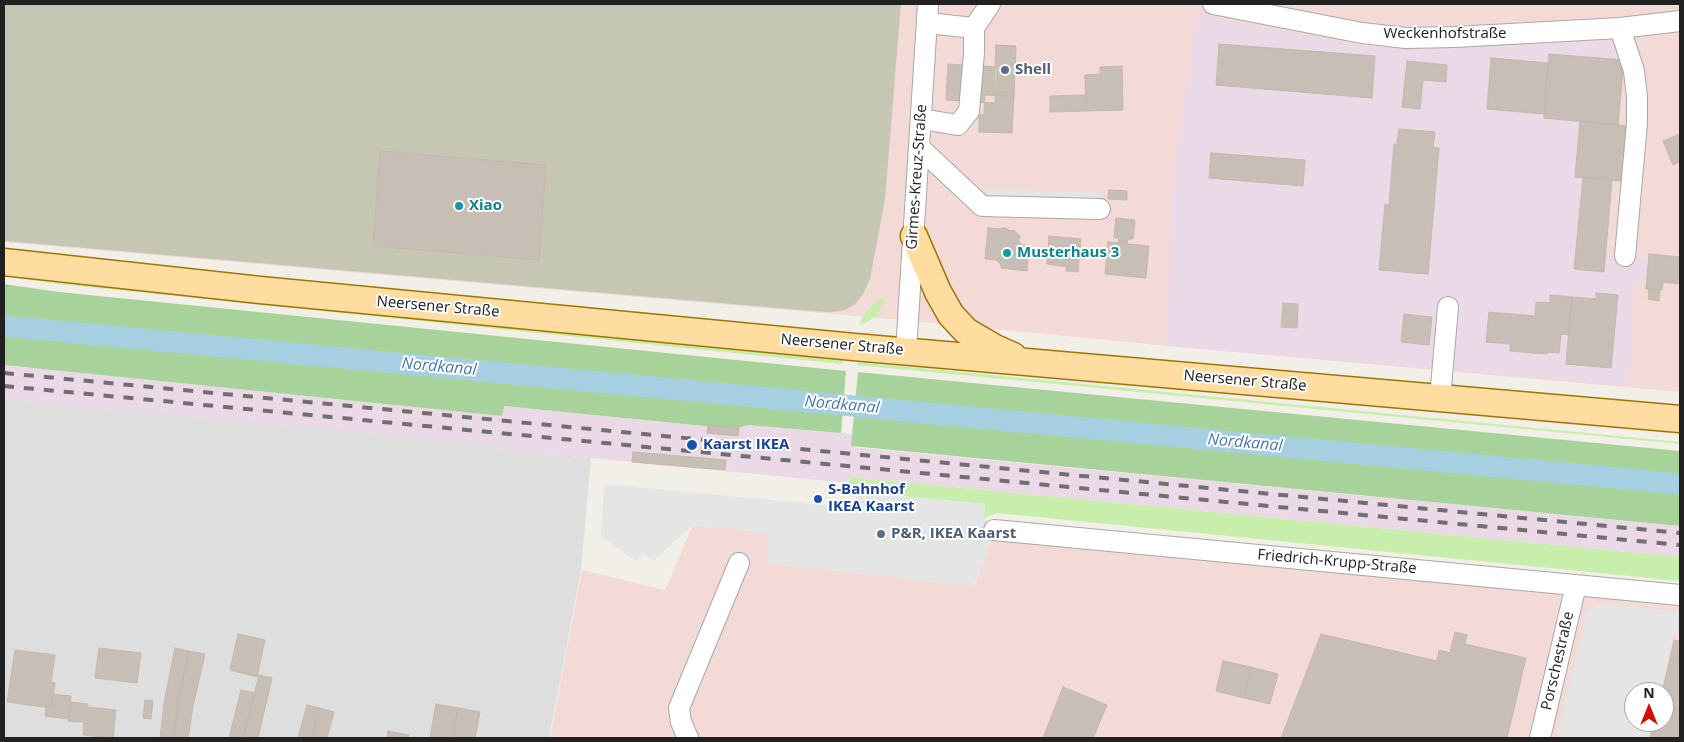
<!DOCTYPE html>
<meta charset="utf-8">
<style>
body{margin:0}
#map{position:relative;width:1684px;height:742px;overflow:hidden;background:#f2efe8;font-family:"Open Sans",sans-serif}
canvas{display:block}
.frame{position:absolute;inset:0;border:5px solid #212121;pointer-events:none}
.north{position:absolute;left:1624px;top:682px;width:50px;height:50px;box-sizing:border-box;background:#fff;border:1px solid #a6a6a6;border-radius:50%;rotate:0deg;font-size:14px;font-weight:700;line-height:20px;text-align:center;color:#212121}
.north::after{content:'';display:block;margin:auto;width:18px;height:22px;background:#d20f00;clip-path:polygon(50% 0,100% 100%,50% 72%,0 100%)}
</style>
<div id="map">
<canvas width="1684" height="742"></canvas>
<div class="frame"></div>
<div class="north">N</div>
</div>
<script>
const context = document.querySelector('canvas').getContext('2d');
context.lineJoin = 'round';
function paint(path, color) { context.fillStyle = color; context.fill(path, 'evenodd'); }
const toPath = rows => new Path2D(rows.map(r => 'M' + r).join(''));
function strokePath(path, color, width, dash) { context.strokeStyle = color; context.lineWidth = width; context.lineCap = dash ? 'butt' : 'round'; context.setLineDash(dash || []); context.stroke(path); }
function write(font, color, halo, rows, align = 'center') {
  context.font = font + ' "Open Sans",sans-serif'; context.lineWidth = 4; context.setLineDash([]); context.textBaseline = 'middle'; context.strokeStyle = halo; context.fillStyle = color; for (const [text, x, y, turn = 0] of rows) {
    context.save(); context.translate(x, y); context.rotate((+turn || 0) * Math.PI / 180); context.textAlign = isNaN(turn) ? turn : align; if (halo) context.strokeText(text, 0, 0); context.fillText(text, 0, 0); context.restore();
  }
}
paint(toPath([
 [4,398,500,445,499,449,591,458,581,570,549,738,4,738]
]), '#dfdede');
paint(toPath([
 [4,4,1680,4,1680,392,1167,346,902,320,4,242],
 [693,525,770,533,767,563,974,586,993,537,1680,601,1680,738,550,738,582,570,665,590],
 [1634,692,1664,692,1664,722,1634,722]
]), '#f3dad6');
paint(toPath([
 [1197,15,1363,46,1409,49,1613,41,1624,60,1618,125,1628,126,1622,181,1612,180,1605,255,1649,258,1646,281,1635,281,1629,386,1167,346,1172,184],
 [4,365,502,416,503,406,735,429,748,425,853,434,852,447,1680,526,1680,557,849,477,848,483,499,449,499,445,41,403,4,398]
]), '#ebd9e7');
paint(toPath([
 [4,4,901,4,885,199,870,279,863,294,855,304,845,310,834,312,824,312,4,241]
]), '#c6c7b2');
paint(toPath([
 [4,273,59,280,843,360,842,364,58,284,4,276],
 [881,297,886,299,877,315,869,321,860,325,862,317],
 [858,362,1680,442,1680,444,857,365],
 [849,477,1680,557,1680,581,997,513,984,518,984,504,848,491]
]), '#c8eeac');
paint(toPath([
 [4,284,59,292,846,371,841,433,748,425,735,429,504,406,502,416,4,365],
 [858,372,1680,451,1680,526,851,446]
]), '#a7d39a');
paint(toPath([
 [988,189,1100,192,1100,209,988,206],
 [604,484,855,508,857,492,985,504,984,518,994,530,993,537,973,586,767,563,769,533,693,525,653,561,643,552,636,561,601,536],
 [1601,603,1680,612,1680,634,1674,634,1660,692,1634,692,1634,722,1652,722,1648,738,1556,738,1587,613,1596,604]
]), '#e5e5e5');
strokePath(toPath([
 [4,326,1680,484]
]), '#a6d0e2', 21);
const building = toPath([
 [1219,44,1375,56,1372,98,1216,85,1219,44],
 [996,45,1016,46,1014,96,994,95,996,45],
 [1549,54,1624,60,1618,125,1544,118,1549,54],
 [1491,58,1548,63,1544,114,1487,109,1491,58],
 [1407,61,1447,65,1446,82,1423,80,1420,109,1402,107,1407,61],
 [948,64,997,67,995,103,946,100,948,64],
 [1122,66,1123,110,1086,111,1085,75,1100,74,1100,67,1122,66],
 [985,95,1014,96,1012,133,979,132,979,115,984,115,985,95],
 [1086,95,1086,111,1050,112,1050,96,1086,95],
 [1580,121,1628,126,1622,181,1575,177,1580,121],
 [1399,129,1435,132,1433,147,1439,148,1428,274,1379,270,1385,204,1389,205,1394,144,1397,144,1399,129],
 [1680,134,1680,162,1673,165,1663,141,1680,134],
 [380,151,546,165,539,260,373,246,380,151],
 [1211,153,1305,160,1303,186,1209,178,1211,153],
 [1583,177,1612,180,1604,272,1574,269,1583,177],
 [1109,190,1127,191,1127,200,1108,199,1109,190],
 [1116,218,1135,220,1133,239,1128,239,1127,244,1118,243,1119,238,1114,238,1116,218],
 [988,228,1000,229,1002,228,1006,228,1008,230,1015,231,1021,237,1018,240,1022,245,1027,245,1029,248,1027,271,1001,268,1001,265,997,260,985,259,988,228],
 [1049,236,1081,239,1080,249,1084,249,1083,259,1079,258,1078,272,1066,271,1067,267,1047,264,1049,236],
 [1108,242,1149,246,1146,278,1105,274,1108,242],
 [1649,254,1680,257,1680,284,1663,282,1662,290,1646,289,1649,254],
 [1649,289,1660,290,1659,301,1648,299,1649,289],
 [1596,293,1618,295,1611,368,1566,364,1572,297,1596,299,1596,293],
 [1550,295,1572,297,1569,335,1561,334,1559,353,1547,352,1547,354,1510,351,1510,344,1486,342,1489,312,1535,316,1536,302,1550,303,1550,295],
 [1283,303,1298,304,1297,328,1281,327,1283,303],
 [1404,314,1432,317,1429,345,1401,342,1404,314],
 [708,425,739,428,738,436,707,433,708,425],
 [633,452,726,460,725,470,632,462,633,452],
 [1455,632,1467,635,1465,644,1526,658,1507,738,1281,738,1321,634,1437,661,1439,650,1450,653,1455,632],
 [238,634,265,640,257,677,230,670,238,634],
 [1674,640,1680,641,1680,662,1670,659,1674,640],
 [99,648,141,653,137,683,95,678,99,648],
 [175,648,189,651,178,702,174,738,160,738,164,703,175,648],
 [15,650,55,655,51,682,55,683,51,708,7,702,15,650],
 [189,651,205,654,193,706,188,738,174,738,178,702,189,651],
 [1670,659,1680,662,1680,738,1650,738,1654,722,1664,722,1664,692,1662,692,1670,659],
 [1223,661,1251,667,1244,698,1216,691,1223,661],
 [1251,667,1278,674,1270,704,1244,698,1251,667],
 [259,675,272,678,258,738,243,738,259,675],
 [1063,687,1107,705,1093,738,1043,738,1063,687],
 [241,690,255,693,243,738,229,738,241,690],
 [53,694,71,696,68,719,45,716,46,707,51,708,53,694],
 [145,700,153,701,151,719,143,718,145,700],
 [71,702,88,704,87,707,116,710,113,738,83,735,84,722,68,721,71,702],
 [436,704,458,708,452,738,430,738,436,704],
 [307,705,319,708,312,738,298,738,307,705],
 [319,708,334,712,327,738,312,738,319,708],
 [458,708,480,712,475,738,452,738,458,708],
 [388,731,409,735,408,738,387,738,388,731]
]);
paint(building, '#c7beb6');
strokePath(building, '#c5b7a9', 1);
const minor = toPath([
 [1213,4,1362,33,1406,38,1455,37,1620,28,1680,21],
 [927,23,974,28],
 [1620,28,1634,71,1637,97,1637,123,1625,256],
 [921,119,958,125,969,111,974,53,974,28,990,4],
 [919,147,982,206,1100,209],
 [906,351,928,4],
 [1440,398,1448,307],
 [994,530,1680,595],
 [688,738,681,722,679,708,739,563],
 [1540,738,1576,585]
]);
const major = toPath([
 [914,236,938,292,951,315,966,331,995,348,1013,356],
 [4,262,260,290,854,347,1680,419]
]);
strokePath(minor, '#a8a8a8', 22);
strokePath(major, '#9e7500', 29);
strokePath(minor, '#fff', 20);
strokePath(major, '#ffdc9f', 26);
strokePath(toPath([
 [4,373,1680,533],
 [4,386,1680,545]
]), '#6f6f6f', 4, [10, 10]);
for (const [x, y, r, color] of [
 [1005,70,5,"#5c6f8a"],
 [459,206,5,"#0f9aa8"],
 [1007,253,5,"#0f9aa8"],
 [692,445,6,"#1a4fb4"],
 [818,499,5,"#1a4fb4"],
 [881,534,5,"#5c6f8a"]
]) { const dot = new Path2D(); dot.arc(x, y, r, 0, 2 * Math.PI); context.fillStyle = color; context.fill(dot); strokePath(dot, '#fff', 2); }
write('15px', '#212121', '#fff', [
 ["Weckenhofstraße",1445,34],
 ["Girmes-Kreuz-Straße",917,177,-86],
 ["Neersener Straße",438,307,5],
 ["Neersener Straße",842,345,5],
 ["Neersener Straße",1245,381,5],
 ["Friedrich-Krupp-Straße",1337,562,5],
 ["Porschestraße",1558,661,-77]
]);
write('bold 15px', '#4e5e75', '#fff', [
 ["Shell",1015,70],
 ["P&R, IKEA Kaarst",891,534]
], 'left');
write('bold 15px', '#0d838f', '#fff', [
 ["Xiao",469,206],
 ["Musterhaus 3",1017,253]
], 'left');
write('bold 15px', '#164399', '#fff', [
 ["Kaarst IKEA",703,445],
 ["S-Bahnhof",828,490],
 ["IKEA Kaarst",828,507]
], 'left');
write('italic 16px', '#4777b8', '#fff', [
 ["Nordkanal",439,367,5],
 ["Nordkanal",842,405,5],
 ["Nordkanal",1245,443,5]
]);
</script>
